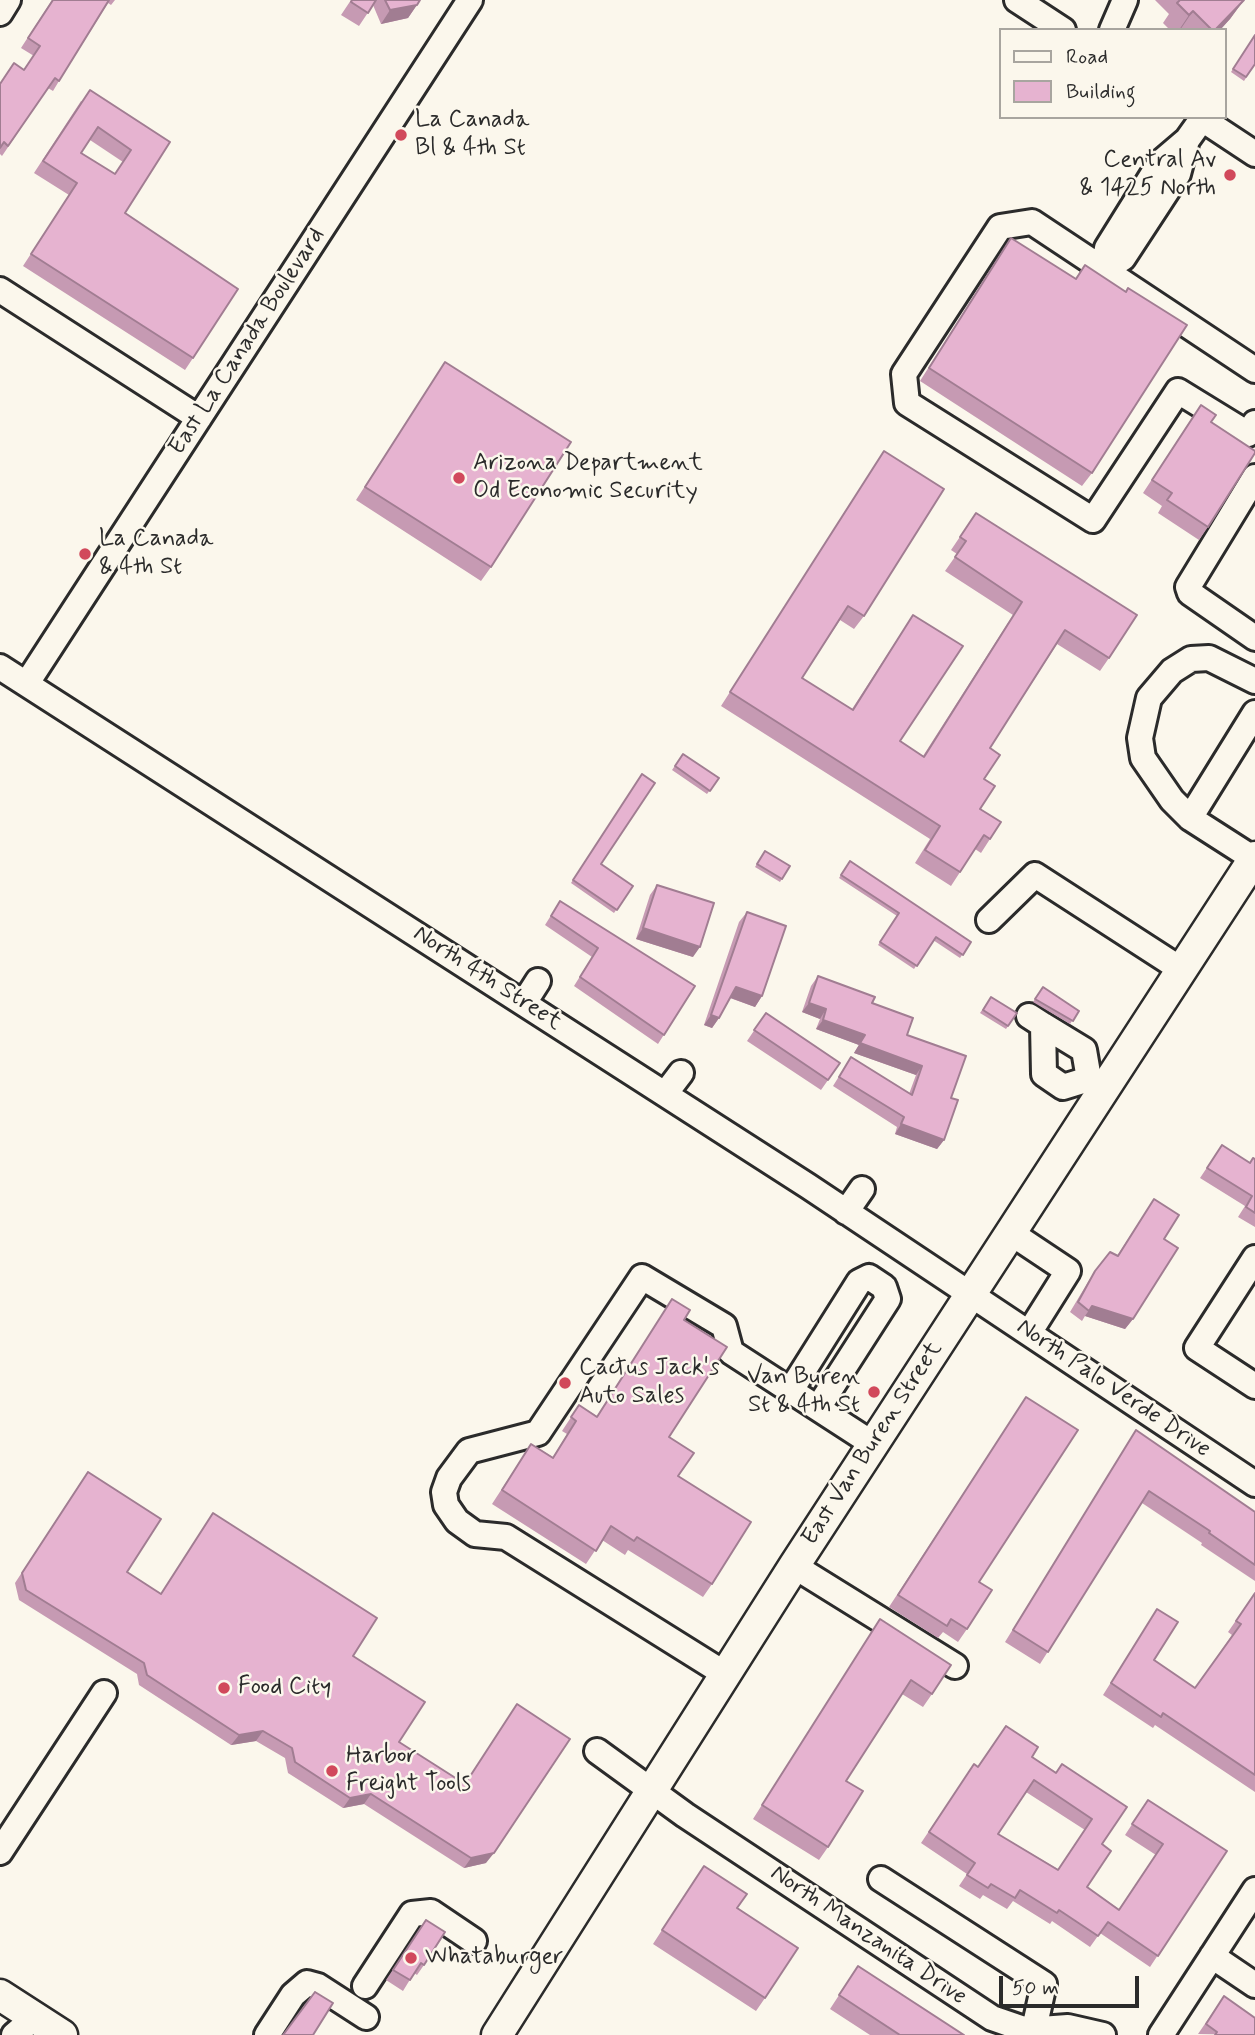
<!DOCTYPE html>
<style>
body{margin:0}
#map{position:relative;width:1255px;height:2035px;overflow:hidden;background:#fbf7ec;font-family:Mynerve,sans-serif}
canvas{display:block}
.legend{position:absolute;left:999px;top:28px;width:228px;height:91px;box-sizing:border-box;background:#fbf7ec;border:2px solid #a8a59f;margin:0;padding:9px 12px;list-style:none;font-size:21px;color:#2b2b2b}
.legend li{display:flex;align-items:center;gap:14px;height:35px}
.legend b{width:35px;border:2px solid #a8a59f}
.scale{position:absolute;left:999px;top:1976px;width:140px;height:32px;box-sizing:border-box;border:4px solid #2b2b2b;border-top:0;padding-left:9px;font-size:21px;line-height:24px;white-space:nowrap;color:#2b2b2b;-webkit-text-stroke:5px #fbf7ec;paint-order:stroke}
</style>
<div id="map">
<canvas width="1255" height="2035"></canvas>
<ul class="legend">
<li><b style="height:9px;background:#fbf7ec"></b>Road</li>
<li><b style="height:19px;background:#e6b3d0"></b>Building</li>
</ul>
<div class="scale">50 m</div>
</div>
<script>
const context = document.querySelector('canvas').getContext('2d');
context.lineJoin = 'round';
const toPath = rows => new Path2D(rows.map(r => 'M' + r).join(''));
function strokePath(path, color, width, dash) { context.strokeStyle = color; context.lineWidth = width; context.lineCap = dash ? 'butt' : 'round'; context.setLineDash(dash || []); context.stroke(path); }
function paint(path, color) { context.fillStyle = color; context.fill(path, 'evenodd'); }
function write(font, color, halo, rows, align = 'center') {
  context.font = font + ' Mynerve,sans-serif'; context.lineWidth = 5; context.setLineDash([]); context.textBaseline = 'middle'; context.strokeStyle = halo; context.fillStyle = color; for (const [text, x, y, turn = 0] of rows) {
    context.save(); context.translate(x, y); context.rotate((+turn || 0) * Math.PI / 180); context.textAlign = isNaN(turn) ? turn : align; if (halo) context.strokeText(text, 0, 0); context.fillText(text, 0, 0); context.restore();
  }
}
const minor = toPath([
 [1017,0,1063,30],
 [0,13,8,0],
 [1112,30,1125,0],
 [1199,117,1255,154],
 [1187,140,1178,174,1123,258,1103,271,1107,248,1160,163,1187,140,1202,119],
 [0,290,199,418],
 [1255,370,1032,222,1000,227,904,374,907,403,1093,520,1178,391,1248,434,1255,423],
 [1255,477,1188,587,1190,593,1255,638],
 [0,667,808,1186,1255,1484],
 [27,683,470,0],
 [1190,818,1172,800,1143,758,1140,738,1149,698,1172,671,1191,659,1209,658,1255,681],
 [1254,859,1190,818,1255,713],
 [989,920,1035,875,1182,970],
 [524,1003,538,981],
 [1029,1016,1043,1025,1084,1050,1089,1079,1063,1087,1044,1074,1043,1025],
 [665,1094,681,1073],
 [846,1212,862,1189],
 [1011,1233,1068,1271,1029,1333],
 [1255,1258,1197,1348,1255,1386],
 [791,1390,859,1282,869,1277,884,1287,888,1299,818,1408],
 [794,1566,955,1666],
 [725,1674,506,1537,475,1534,457,1521,446,1505,444,1492,449,1478,469,1451,538,1433,642,1277,724,1326,731,1352,873,1444],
 [597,1751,685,1815,992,2018,1027,2030,1068,2027,1103,2035],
 [0,1852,104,1693],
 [881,1879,1044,1984,1034,2029],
 [1212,1956,1255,1985],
 [365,1986,412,1914,431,1912,474,1941],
 [14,2035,35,2017],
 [267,2035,293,1995,307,1983,318,1986,366,2017],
 [1161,2035,1255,1890]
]);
const major = toPath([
 [0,1995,62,2035],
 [497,2035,794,1566,1255,857]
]);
strokePath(minor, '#2b2b2b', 30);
strokePath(major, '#2b2b2b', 35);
strokePath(minor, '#fbf7ec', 24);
strokePath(major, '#fbf7ec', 30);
paint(toPath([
 [52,0,115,0,111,5,108,3,59,81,53,91,48,88,2,156,0,154,0,83,24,70,34,56,21,48],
 [351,0,420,0,408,18,381,24,373,5,359,26,341,15],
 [1155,0,1244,0,1230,19,1220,30,1170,30,1163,23,1169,14],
 [1255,35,1255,64,1244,81,1231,72],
 [81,101,170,142,125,213,193,358,185,370,23,266,69,195,34,173],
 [90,140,123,162,115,174,81,153],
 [1011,238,1075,279,1085,265,1092,473,1082,486,920,381],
 [445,362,491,567,481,581,356,500],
 [1192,418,1211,422,1208,527,1199,540,1158,513,1162,506,1143,493],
 [884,451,864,616,854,629,840,620,802,678,852,709,913,615,900,741,923,756,1013,615,945,571,957,554,951,550,976,513,1109,658,1100,671,1057,644,990,748,980,809,990,839,981,853,975,849,951,886,915,863,930,839,721,706],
 [683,754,719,778,707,794,672,770],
 [642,774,601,864,633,886,614,913,571,883],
 [765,851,790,866,780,882,755,867],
 [850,861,971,942,960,958,933,940,914,969,878,945,897,916,839,878],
 [657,885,693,957,636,939,650,895],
 [560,901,695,986,658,1044,574,986,592,957,545,925],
 [747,912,762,996,755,1007,730,998,719,1018,712,1028,704,1025,739,922],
 [818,976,872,1003,907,1035,951,1098,944,1140,937,1149,895,1134,897,1127,833,1086,851,1057,909,1094,916,1075,854,1053,859,1045,816,1029,820,1019,802,1012,811,986],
 [1043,987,1079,1011,1070,1024,1033,1002],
 [991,997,1017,1013,1006,1029,980,1013],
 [766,1013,840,1063,821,1090,747,1041],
 [1222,1145,1250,1163,1255,1159,1255,1227,1238,1217,1245,1206,1200,1178],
 [1154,1199,1164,1239,1133,1319,1125,1329,1085,1316,1082,1321,1070,1312,1088,1282,1095,1271,1117,1256],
 [672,1299,684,1320,669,1437,678,1476,712,1584,703,1597,628,1550,625,1555,602,1540,586,1564,492,1504,531,1444,553,1457,567,1434,562,1431,579,1405,597,1416],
 [1026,1397,967,1629,958,1642,943,1632,938,1638,889,1607],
 [1136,1430,1255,1512,1255,1581,1201,1545,1202,1543,1142,1503,1040,1664,1005,1642],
 [81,1482,127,1572,160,1594,353,1656,399,1742,486,1863,464,1868,364,1804,343,1808,288,1773,285,1758,256,1741,231,1745,139,1685,137,1674,19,1600,15,1583],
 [1255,1593,1255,1792,1155,1725,1153,1728,1103,1695,1157,1609,1154,1660,1195,1688,1232,1635,1228,1632],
 [880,1619,932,1694,923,1707,902,1694,846,1781,828,1847,819,1860,753,1819],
 [1032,1757,1056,1772,1127,1807,1102,1844,1087,1887,1119,1909,1156,1855,1125,1835,1148,1800,1227,1851,1150,1967,1100,1933,1090,1947,1052,1921,1050,1924,1013,1901,1007,1909,983,1895,980,1899,959,1886,967,1874,921,1843,974,1764,978,1767],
 [1026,1792,1085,1830,1058,1869,998,1834],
 [695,1879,737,1908,765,1998,756,2011,653,1944],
 [426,1920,424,1965,417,1975,414,1973,403,1991,386,1980],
 [858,1966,964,2035,870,2035,830,2009],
 [1224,1996,1255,2035,1198,2034]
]), '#c69ab3');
paint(toPath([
 [1244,0,1230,19,1220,30,1215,30],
 [417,5,408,18,381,24,390,10],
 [1193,11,1180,30,1179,30,1189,15],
 [643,928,700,947,693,957,636,939],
 [736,987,762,996,755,1007,728,997],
 [809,1003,826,1009,820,1019,802,1012],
 [711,1015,719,1018,712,1028,704,1025],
 [823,1020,865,1035,859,1045,816,1029],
 [860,1043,922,1066,916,1075,854,1053],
 [901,1124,944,1140,937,1149,895,1134],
 [1092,1306,1133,1319,1125,1329,1085,1316],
 [263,1731,256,1741,231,1745,239,1735],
 [371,1794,364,1804,343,1808,350,1798],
 [494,1853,486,1863,464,1868,471,1858]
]), '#a17d92');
const building = toPath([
 [53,0,109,0,59,81,55,78,8,146,4,142,0,148,0,84,14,63,24,70,40,46,28,38,53,0],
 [352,0,376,0,368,13,351,2,352,0],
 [385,0,420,0,417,5,390,10,385,0],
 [1180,0,1244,0,1215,30,1212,30,1193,11,1189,15,1177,3,1180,0],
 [1255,35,1255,64,1246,77,1233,69,1255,35],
 [90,90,170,142,125,213,238,289,193,358,31,254,77,183,43,161,90,90],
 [98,127,131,150,115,174,81,153,98,127],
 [1011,238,1076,279,1085,265,1126,292,1128,288,1187,325,1092,473,929,368,1011,238],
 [445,362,571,442,491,567,365,487,445,362],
 [1201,405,1216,415,1211,422,1255,451,1255,453,1208,527,1167,500,1172,493,1152,480,1201,405],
 [884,451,944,489,864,616,848,606,802,678,853,710,913,615,963,646,900,741,924,757,1022,602,955,557,966,541,960,537,976,513,1137,615,1109,658,1065,630,990,748,1000,755,984,779,995,786,980,809,1001,822,990,839,984,835,960,872,925,850,940,826,730,692,884,451],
 [683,754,719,778,710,791,675,766,683,754],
 [642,774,655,783,601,864,633,886,617,910,573,880,642,774],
 [765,851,790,866,782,879,757,864,765,851],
 [850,861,971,942,963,955,936,937,917,966,880,942,899,913,841,875,850,861],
 [657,885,714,903,700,947,643,928,657,885],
 [560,901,695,986,664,1035,580,977,598,948,551,916,560,901],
 [747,912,786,926,762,996,736,987,719,1018,711,1015,747,912],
 [818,976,875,997,872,1003,913,1018,907,1035,966,1056,951,1098,958,1100,944,1140,901,1124,904,1117,839,1077,851,1057,912,1095,922,1066,860,1043,865,1035,823,1020,826,1009,809,1003,818,976],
 [1043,987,1079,1011,1073,1021,1035,999,1043,987],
 [991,997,1017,1013,1008,1026,983,1010,991,997],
 [766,1013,840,1063,828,1080,754,1030,766,1013],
 [1222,1145,1250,1163,1253,1158,1255,1159,1255,1213,1246,1207,1252,1196,1207,1168,1222,1145],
 [1154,1199,1179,1215,1164,1239,1178,1248,1133,1319,1092,1306,1089,1311,1078,1302,1095,1271,1110,1252,1118,1256,1154,1199],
 [672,1299,690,1310,684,1320,727,1347,669,1437,694,1453,678,1476,751,1522,712,1584,637,1537,634,1541,611,1526,596,1551,502,1490,531,1444,553,1458,576,1421,571,1417,579,1405,597,1417,672,1299],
 [1026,1397,1078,1430,979,1582,992,1590,967,1629,951,1619,947,1626,898,1595,1026,1397],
 [1136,1430,1255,1512,1255,1565,1209,1533,1210,1531,1149,1491,1048,1652,1013,1630,1136,1430],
 [88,1472,161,1519,127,1572,161,1594,213,1513,377,1618,353,1656,425,1702,399,1742,465,1784,517,1704,570,1739,494,1853,471,1858,371,1794,350,1798,295,1762,292,1748,263,1731,239,1735,147,1675,144,1663,26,1590,22,1573,88,1472],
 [1255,1593,1255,1775,1163,1713,1161,1717,1111,1683,1157,1609,1178,1622,1154,1660,1195,1688,1241,1624,1236,1621,1255,1593],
 [880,1619,951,1665,932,1694,911,1680,846,1781,863,1791,828,1847,762,1805,880,1619],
 [1006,1726,1038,1747,1032,1757,1056,1773,1062,1764,1127,1807,1102,1844,1111,1851,1087,1887,1119,1910,1163,1844,1132,1824,1148,1800,1227,1851,1158,1956,1108,1922,1098,1936,1059,1910,1057,1913,1020,1890,1015,1898,991,1884,988,1888,967,1875,975,1863,929,1832,974,1764,978,1767,1006,1726],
 [1034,1780,1092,1819,1058,1870,998,1834,1034,1780],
 [704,1866,747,1894,737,1908,798,1948,765,1998,662,1930,704,1866],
 [426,1920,445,1932,424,1965,421,1963,410,1980,393,1970,426,1920],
 [858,1966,964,2035,900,2035,839,1995,858,1966],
 [315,1992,333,2003,313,2035,283,2035,315,1992],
 [1224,1996,1255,2018,1255,2035,1215,2035,1217,2032,1206,2024,1224,1996]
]);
paint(building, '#e6b3d0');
strokePath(building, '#a17d92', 2);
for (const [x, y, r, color] of [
 [401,135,7,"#d1495b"],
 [1230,175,7,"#d1495b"],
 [459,478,7,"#d1495b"],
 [85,554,7,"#d1495b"],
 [565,1383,7,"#d1495b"],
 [874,1392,7,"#d1495b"],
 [224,1688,7,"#d1495b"],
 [332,1771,7,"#d1495b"],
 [411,1958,7,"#d1495b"]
]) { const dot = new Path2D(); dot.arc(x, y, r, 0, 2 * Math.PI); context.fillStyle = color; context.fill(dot); strokePath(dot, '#fbf7ec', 2.5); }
write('24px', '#2b2b2b', '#fbf7ec', [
 ["La Canada",415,121],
 ["Bl & 4th St",415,149],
 ["Central Av",1216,161,"right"],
 ["& 1425 North",1216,189,"right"],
 ["Arizona Department",473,464],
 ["Od Economic Security",473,492],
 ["La Canada",99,540],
 ["& 4th St",99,568],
 ["Cactus Jack's",579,1369],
 ["Auto Sales",579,1397],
 ["Van Buren",860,1378,"right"],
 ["St & 4th St",860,1406,"right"],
 ["Food City",238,1688],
 ["Harbor",346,1757],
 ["Freight Tools",346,1785],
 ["Whataburger",425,1958]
], 'left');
write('24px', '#2b2b2b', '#fbf7ec', [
 ["East La Canada Boulevard",248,342,-57],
 ["North 4th Street",487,979,33],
 ["North Palo Verde Drive",1113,1389,34],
 ["East Van Buren Street",873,1444,-57],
 ["North Manzanita Drive",868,1936,34]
]);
</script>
